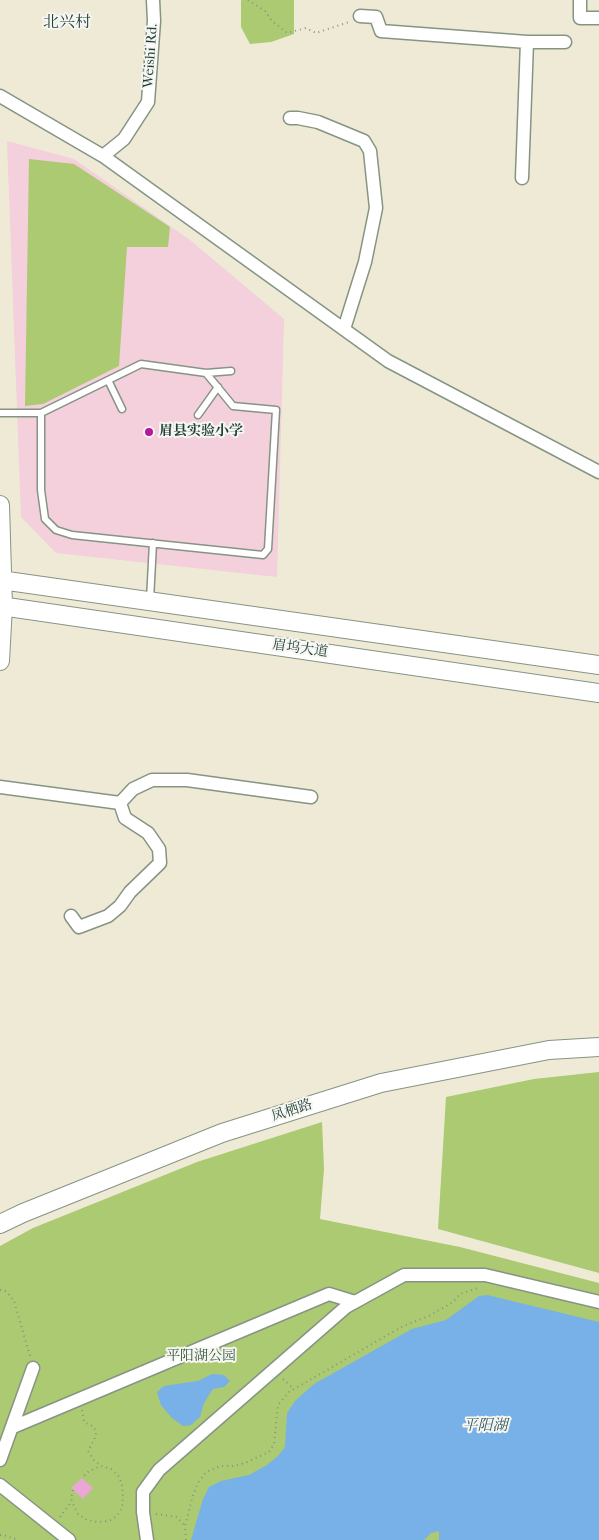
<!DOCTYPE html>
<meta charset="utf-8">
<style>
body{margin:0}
canvas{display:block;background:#eeead5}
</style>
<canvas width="599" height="1540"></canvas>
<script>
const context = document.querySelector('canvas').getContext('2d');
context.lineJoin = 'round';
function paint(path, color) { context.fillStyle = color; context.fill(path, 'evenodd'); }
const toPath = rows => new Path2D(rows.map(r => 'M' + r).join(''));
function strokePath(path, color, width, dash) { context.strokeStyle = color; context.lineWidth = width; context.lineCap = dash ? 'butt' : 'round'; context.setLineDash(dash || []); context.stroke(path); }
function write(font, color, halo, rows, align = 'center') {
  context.font = font + ' "IM FELL French Canon","Noto Serif SC",serif'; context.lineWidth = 4; context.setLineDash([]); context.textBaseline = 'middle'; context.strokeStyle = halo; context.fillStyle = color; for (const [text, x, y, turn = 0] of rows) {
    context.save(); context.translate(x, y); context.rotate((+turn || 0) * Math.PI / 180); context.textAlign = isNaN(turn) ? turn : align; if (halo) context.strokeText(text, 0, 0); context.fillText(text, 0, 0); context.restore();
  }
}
paint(toPath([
 [7,141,74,159,190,240,284,319,277,577,56,553,21,517]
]), '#f4cfdc');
paint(toPath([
 [241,0,294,0,294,34,271,42,250,44,241,27],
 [29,159,74,164,170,227,168,247,127,247,119,366,43,404,25,406],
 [599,1072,599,1273,438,1229,446,1097,534,1079],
 [322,1122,324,1169,320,1219,460,1247,599,1283,599,1540,0,1540,0,1246,33,1228,197,1162]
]), '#abca71');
paint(toPath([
 [487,1295,599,1322,599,1540,439,1540,439,1531,431,1533,424,1540,191,1540,203,1499,209,1487,221,1481,249,1475,267,1465,278,1456,285,1447,287,1413,295,1401,314,1384,412,1329,446,1320,479,1296],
 [212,1374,224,1375,230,1381,224,1387,213,1389,204,1403,200,1417,191,1425,183,1426,172,1418,161,1405,157,1392,164,1386,198,1381]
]), '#78b0e8');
paint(toPath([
 [82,1478,93,1488,83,1499,71,1488]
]), '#eaa7d5');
const lane = toPath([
 [108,380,122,409],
 [0,413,41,413,141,364,206,373,231,371],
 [41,413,41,490,45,519,56,530,72,535,263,555,268,549,276,410,233,406,206,373],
 [198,415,218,387],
 [150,600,153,543]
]);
const street = toPath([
 [580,0,580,18,599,18],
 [360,16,376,17,381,31,527,42,565,42],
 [0,96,103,156,388,361,599,472],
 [290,118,298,118,318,122,364,141,370,151,376,208,365,262,344,329],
 [103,156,124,139,148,102,154,21,153,0],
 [522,178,527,42],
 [0,787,120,803],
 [71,916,79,927,108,916,120,906,130,892,160,863,159,849,148,833,125,818,120,803,133,789,152,780,187,780,311,797],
 [13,1427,329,1294,355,1302],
 [0,1460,33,1368],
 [0,1485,69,1540],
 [147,1540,143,1512,143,1492,159,1470,346,1307,404,1275,485,1275,599,1302]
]);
const secondary = toPath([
 [0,505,3,606,0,661],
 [0,580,599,665],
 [0,606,599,693],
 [0,1224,23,1213,222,1133,381,1083,549,1050,599,1047]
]);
strokePath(lane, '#869484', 9);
strokePath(street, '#869484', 15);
strokePath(secondary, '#869484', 20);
strokePath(toPath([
 [248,0,265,11,272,21,287,33,306,28,316,33,349,22],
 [0,1290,6,1291,14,1301,30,1356],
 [283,1379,294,1389],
 [82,1410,84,1422,94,1427,96,1432,96,1436,88,1451,94,1460,101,1466],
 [73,1490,71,1499,74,1506,78,1514,87,1520,98,1522,109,1521,117,1516,122,1508,123,1496,122,1484,118,1475,111,1469,101,1466,89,1471,82,1478],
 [156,1514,177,1517,185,1526],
 [60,1517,72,1501],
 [0,1535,3,1535,19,1540],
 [186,1540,185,1526,193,1495,198,1483,206,1472,220,1466,233,1466,245,1463,269,1452,274,1444,278,1405,289,1392,403,1326,429,1316,453,1302,460,1294,478,1288]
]), '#869484', 2, [1, 4]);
strokePath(lane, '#fff', 6);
strokePath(street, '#fff', 12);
strokePath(secondary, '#fff', 18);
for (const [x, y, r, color] of [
 [149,432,5,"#b5179e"]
]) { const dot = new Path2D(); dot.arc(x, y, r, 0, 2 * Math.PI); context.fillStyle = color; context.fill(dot); strokePath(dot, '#f6f6f2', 2); }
write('14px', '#1f3d34', '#f6f6f2', [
 ["Weishi Rd.",151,56,-86],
 ["眉坞大道",300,649,8],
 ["凤栖路",292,1111,-18]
]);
write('bold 14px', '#1f3d34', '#f6f6f2', [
 ["眉县实验小学",159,432]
], 'left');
write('14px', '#3b5940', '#f6f6f2', [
 ["平阳湖公园",201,1357]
]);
write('italic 15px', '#355a61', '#f6f6f2', [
 ["平阳湖",485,1426]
]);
write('16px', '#1f3d34', '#f6f6f2', [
 ["北兴村",67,23]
]);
</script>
